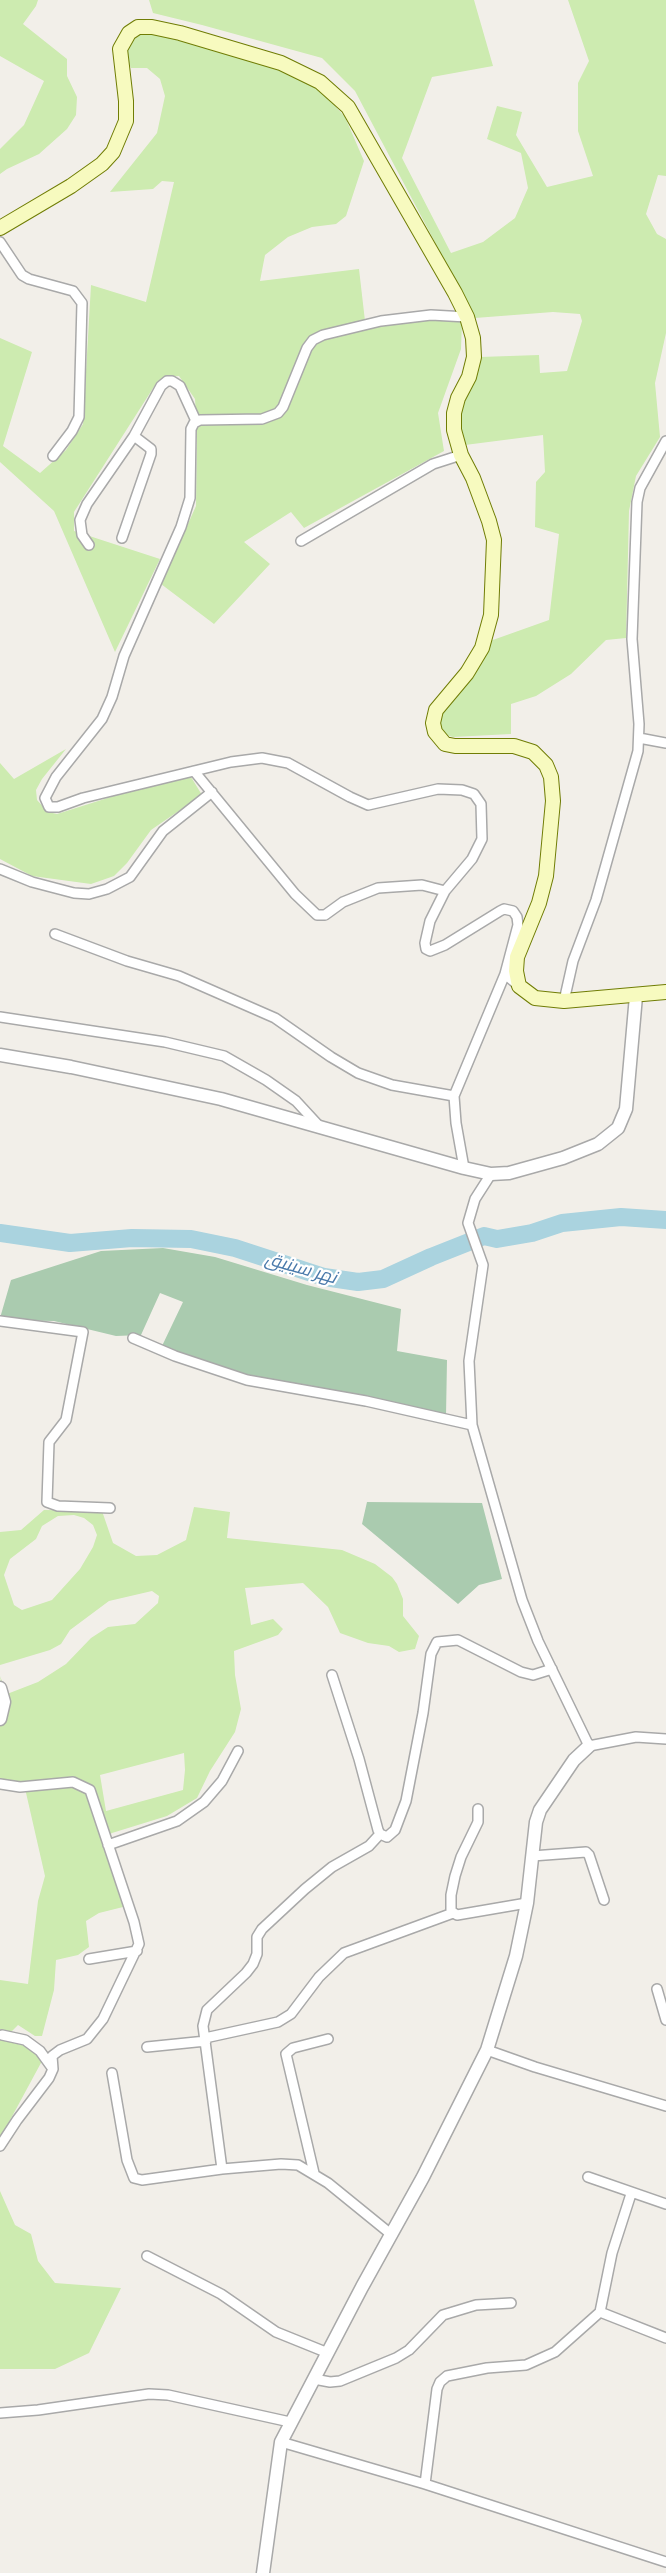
<!DOCTYPE html>
<meta charset="utf-8">
<style>
body{margin:0}
canvas{display:block;background:#f2efe9}
</style>
<canvas width="666" height="2573"></canvas>
<script>
const context = document.querySelector('canvas').getContext('2d');
context.lineJoin = 'round';
function paint(path, color) { context.fillStyle = color; context.fill(path, 'evenodd'); }
const toPath = rows => new Path2D(rows.map(r => 'M' + r).join(''));
function strokePath(path, color, width, dash) { context.strokeStyle = color; context.lineWidth = width; context.lineCap = dash ? 'butt' : 'round'; context.setLineDash(dash || []); context.stroke(path); }
function write(font, color, halo, rows, align = 'center') {
  context.font = font + ' Lato,Cairo,sans-serif'; context.lineWidth = 4.5; context.setLineDash([]); context.textBaseline = 'middle'; context.strokeStyle = halo; context.fillStyle = color; for (const [text, x, y, turn = 0] of rows) {
    context.save(); context.translate(x, y); context.rotate((+turn || 0) * Math.PI / 180); context.textAlign = isNaN(turn) ? turn : align; if (halo) context.strokeText(text, 0, 0); context.fillText(text, 0, 0); context.restore();
  }
}
paint(toPath([
 [0,0,38,0,36,6,23,24,67,59,67,76,77,97,76,115,67,129,39,154,7,169,0,174,0,149,24,125,44,81,0,56],
 [149,0,474,0,493,66,432,77,402,158,451,253,483,242,515,218,528,188,521,153,487,139,497,106,522,112,516,135,547,187,593,176,578,131,578,83,589,61,568,0,666,0,666,176,658,175,646,214,657,234,666,239,666,333,655,383,660,437,636,476,629,511,626,638,606,640,571,674,536,696,511,704,511,734,453,737,443,734,438,729,442,711,490,641,549,620,559,534,535,527,536,482,545,472,543,435,465,445,459,432,460,408,480,357,539,355,540,373,567,371,582,321,580,314,553,312,475,318,355,91,322,58,202,25,153,13],
 [154,32,283,68,315,84,345,117,364,161,346,216,336,224,312,227,288,237,265,255,260,281,359,269,365,321,369,327,434,319,462,321,461,349,438,413,444,451,304,528,291,512,244,542,270,564,214,624,161,584,196,506,197,431,195,399,179,376,164,377,157,382,74,512,74,531,160,559,115,652,54,511,0,462,0,338,32,352,3,446,40,473,66,450,83,424,91,285,146,302,174,182,162,181,153,189,110,192,157,133,165,96,160,79,147,68,131,68,126,57,131,42,141,34],
 [66,749,42,779,36,790,37,800,48,812,57,814,114,796,191,777,202,795,151,830,127,863,114,876,91,884,32,876,0,859,0,763,14,779],
 [194,1507,230,1512,227,1538,342,1550,375,1564,392,1577,397,1584,403,1599,403,1616,419,1636,415,1649,399,1652,389,1646,368,1643,340,1633,328,1607,303,1583,245,1588,251,1625,273,1619,283,1629,278,1635,234,1651,235,1675,241,1709,235,1732,210,1771,197,1798,167,1816,112,1833,102,1839,123,1907,99,1913,86,1921,89,1947,78,1955,56,1960,54,1990,42,2036,35,2036,18,2025,11,2032,0,2029,0,1980,28,1984,38,1901,45,1876,24,1784,0,1780,0,1725,7,1716,0,1676,7,1694,38,1682,66,1664,91,1638,108,1627,135,1624,158,1603,159,1596,152,1591,109,1601,70,1630,61,1644,50,1650,0,1665,0,1532,21,1530,44,1510,102,1511,113,1543,136,1556,157,1555,186,1540],
 [74,1515,84,1518,93,1525,97,1535,93,1547,80,1569,52,1600,22,1610,14,1605,4,1575,10,1559,36,1539,42,1526,58,1516],
 [184,1753,185,1770,183,1790,106,1811,100,1775],
 [0,2040,22,2045,38,2054,42,2061,2,2135,0,2145],
 [0,2191,15,2225,31,2234,38,2261,55,2283,121,2288,89,2353,55,2369,0,2369]
]), '#cdebb0');
paint(toPath([
 [163,1248,215,1257,307,1285,401,1309,397,1351,447,1360,446,1416,313,1386,256,1378,162,1346,183,1302,160,1293,141,1335,116,1336,54,1321,3,1320,0,1318,11,1280,101,1251],
 [367,1502,482,1503,502,1579,479,1585,458,1604,362,1524]
]), '#aacbaf');
strokePath(toPath([
 [0,1233,70,1243,132,1238,191,1239,235,1248,324,1277,358,1282,383,1279,431,1257,484,1236,497,1239,532,1233,562,1223,621,1217,666,1220]
]), '#aad3df', 18);
const minor = toPath([
 [0,242,22,275,29,279,73,291,82,303,79,417,72,431,53,456],
 [122,538,151,454,151,449,134,436,161,386,167,381,172,381,180,386,196,421],
 [301,541,433,464,461,455],
 [89,545,82,535,80,520,87,504,134,436],
 [639,738,666,743],
 [194,771,295,894,317,915,325,915,343,902,378,888,422,885,445,891,430,921,425,943,426,949,430,951,445,945,500,911,504,909,513,911,517,917,518,925,505,974,519,986],
 [0,869,32,882,74,893,89,894,107,889,130,877,163,831,212,792],
 [445,891,472,859,482,839,481,804,474,794,462,790,438,789,368,805,350,797,288,763,262,758,231,762,83,798,58,807,49,807,45,798,56,777,102,719,112,697,124,656,181,527,190,498,191,429,194,423,200,420,262,419,278,413,283,407,307,348,313,340,323,335,381,321,431,315,467,317],
 [55,934,127,961,179,976,275,1018,331,1057,358,1073,392,1085,454,1096],
 [564,1001,573,961,596,900,638,751,639,724,632,639,637,502,640,488,666,441],
 [0,1017,165,1042,224,1056,266,1080,296,1101,320,1127],
 [464,1168,456,1123,454,1096,505,974],
 [491,1174,475,1199,468,1223,483,1265,469,1361,472,1425,522,1600,538,1641,589,1746,636,1737,666,1739],
 [0,1321,83,1332,66,1420,49,1442,47,1502,58,1506,110,1508],
 [133,1338,175,1356,247,1380,366,1401,472,1425],
 [332,1675,359,1759,378,1830,380,1834,387,1837,395,1830,406,1801,423,1713,431,1654,437,1642,458,1640,521,1672,533,1675,552,1669],
 [0,1784,20,1787,73,1782,90,1790,134,1922,139,1944,103,2019,87,2039,60,2050,52,2056,53,2069,49,2078,17,2120,0,2146],
 [478,1809,478,1822,461,1857,455,1876,451,1895,451,1911,457,1915,527,1903],
 [108,1845,177,1821,204,1802,222,1781,238,1751],
 [532,1856,586,1852,589,1855,604,1900],
 [89,1959,137,1951],
 [657,1989,666,2020],
 [2,2035,25,2040,40,2051,53,2069],
 [205,2038,278,2022,291,2014,319,1977,344,1953,453,1913],
 [147,2047,206,2041],
 [487,2050,535,2067,666,2106],
 [112,2073,127,2160,134,2178,142,2180,222,2169,281,2164,298,2165,328,2183,392,2235],
 [222,2169,203,2026,207,2010,246,1973,253,1964,257,1954,257,1937,262,1929,305,1889,332,1867,369,1846,380,1834],
 [314,2173,286,2054,293,2048,328,2039],
 [588,2177,666,2204],
 [631,2194,612,2253,600,2312,666,2338],
 [147,2256,221,2294,276,2332,328,2353],
 [314,2379,330,2382,340,2381,396,2358,409,2350,443,2315,476,2305,511,2303],
 [0,2413,38,2410,149,2394,168,2395,290,2422],
 [281,2442,425,2484,666,2562],
 [425,2484,437,2389,440,2382,447,2376,487,2368,526,2365,555,2352,600,2312]
]);
const tertiary = toPath([
 [0,1055,71,1067,221,1099,464,1168,491,1174,509,1173,563,1158,598,1144,618,1128,626,1109,636,996],
 [0,1688,4,1702,0,1719],
 [263,2573,281,2442,362,2287,423,2177,487,2050,516,1956,527,1903,536,1822,540,1810,574,1760,589,1746]
]);
const secondary = toPath([
 [0,228,71,186,102,164,113,152,126,121,126,101,120,49,129,33,138,27,152,27,180,33,281,63,320,82,348,107,455,293,467,317,473,338,474,357,469,377,458,398,454,413,454,430,461,455,473,478,489,521,494,540,491,615,482,648,467,673,436,710,433,723,435,732,445,744,455,746,514,746,533,752,546,765,551,777,553,801,546,876,539,903,517,957,516,971,519,986,535,998,564,1001,666,992]
]);
strokePath(minor, '#a9a9a9', 12);
strokePath(tertiary, '#a9a9a9', 15);
strokePath(secondary, '#707d05', 16);
strokePath(minor, '#fff', 9);
strokePath(tertiary, '#fff', 12);
strokePath(secondary, '#f7fabf', 14);
write('italic 18px', '#4a7aab', '#fff', [
 ["نهر سينيق",301,1268,16]
]);
</script>
